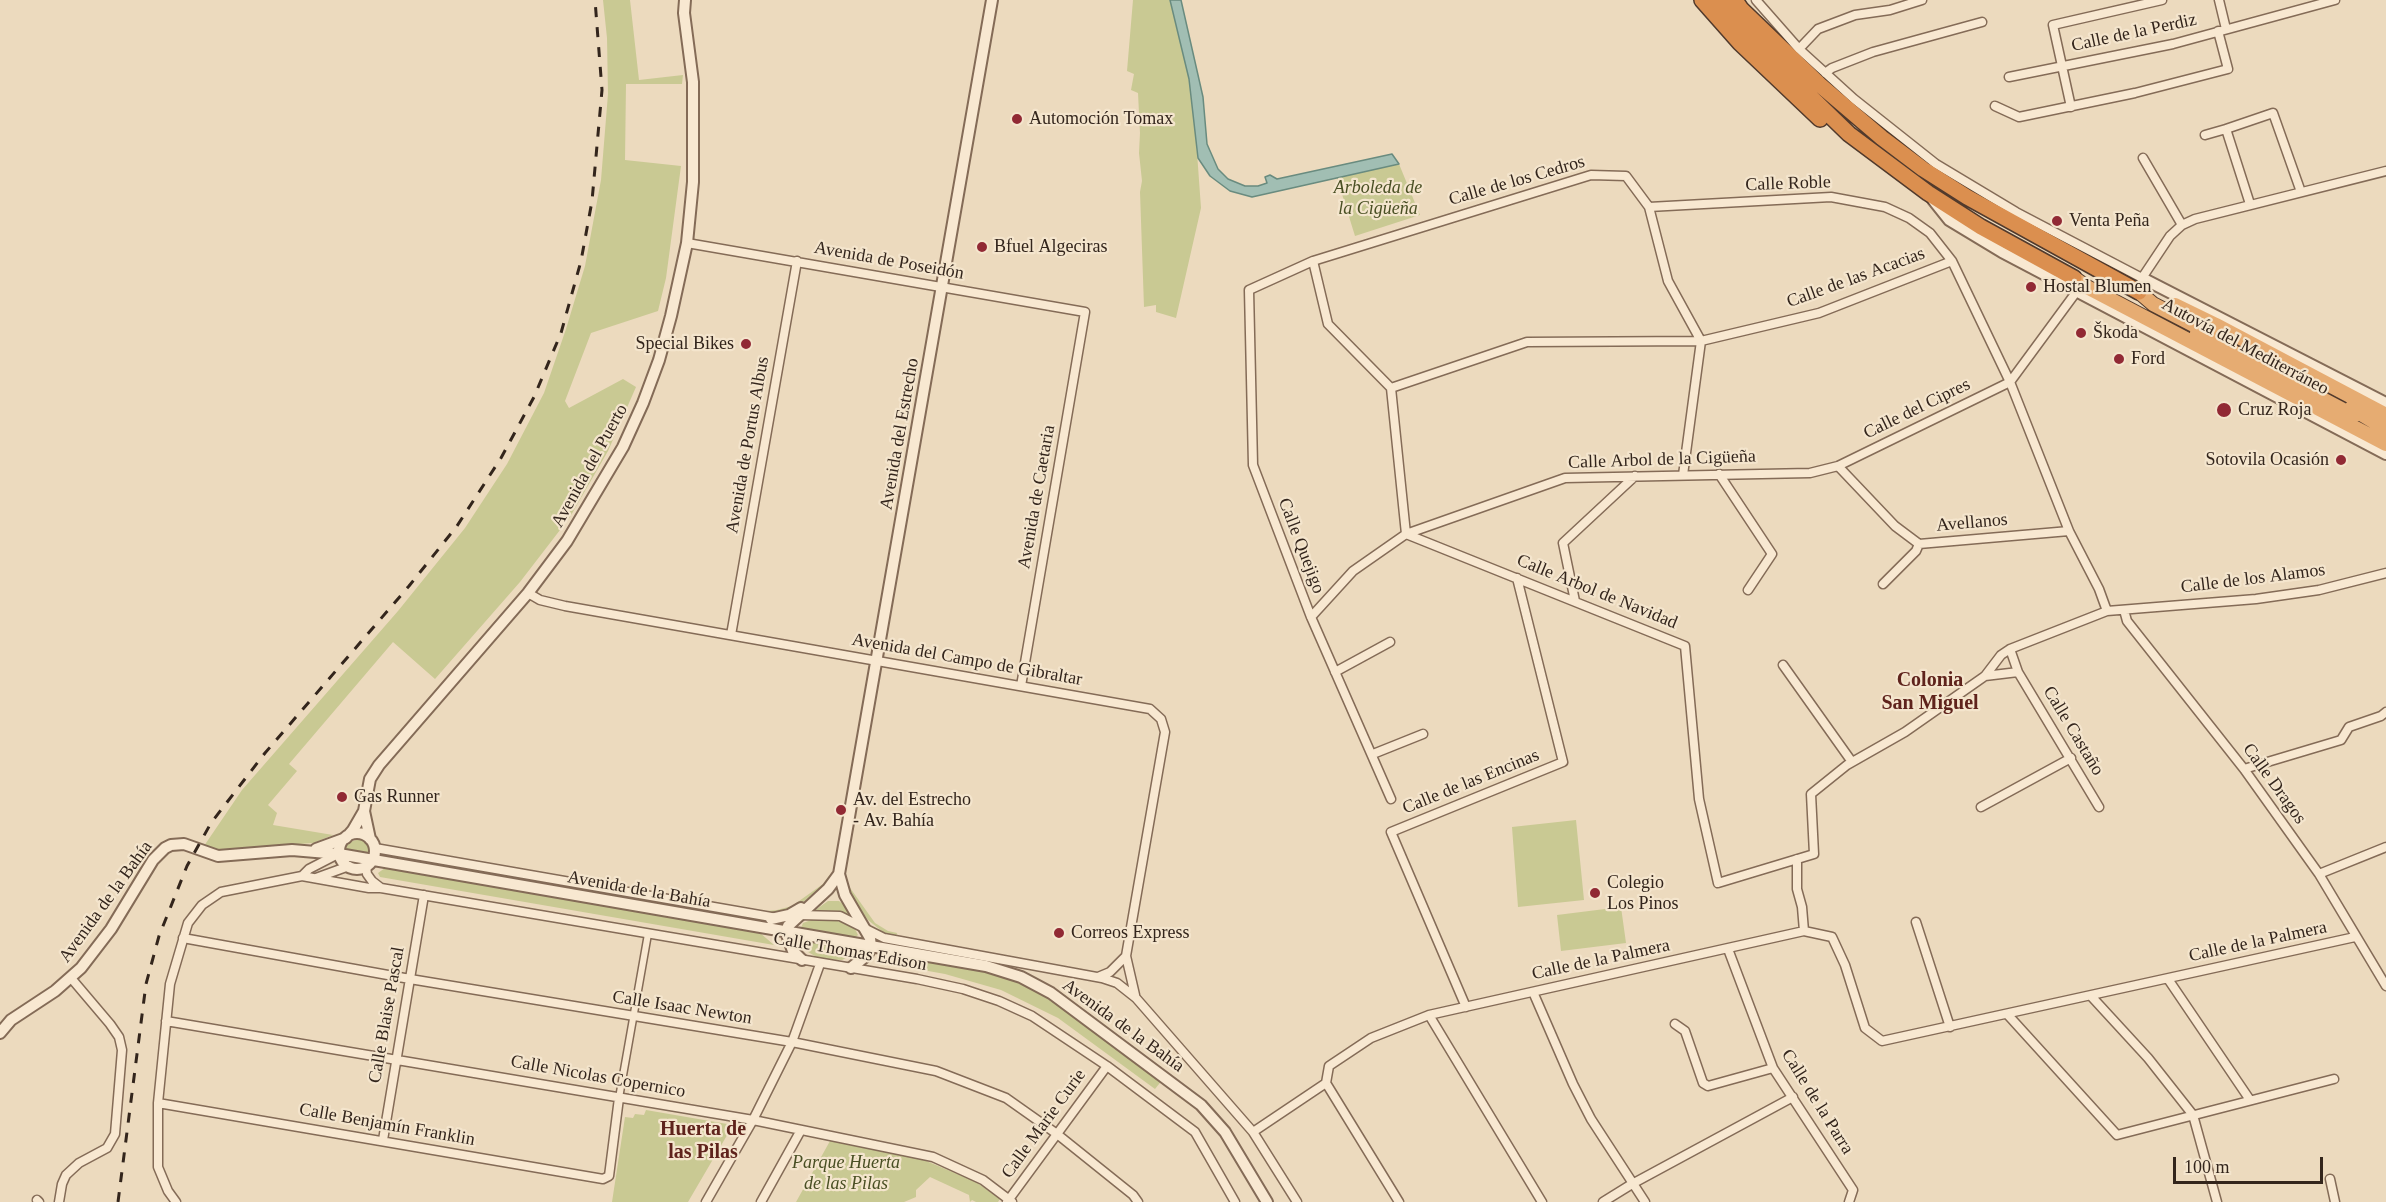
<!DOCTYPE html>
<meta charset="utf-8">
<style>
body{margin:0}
#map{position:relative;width:2386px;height:1202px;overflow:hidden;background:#ecdabe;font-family:Georgia,serif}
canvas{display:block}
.scale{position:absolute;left:2173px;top:1157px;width:150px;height:27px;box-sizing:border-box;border:3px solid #33251c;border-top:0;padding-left:8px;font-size:18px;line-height:21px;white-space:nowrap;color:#33251c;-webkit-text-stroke:4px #f4e5cd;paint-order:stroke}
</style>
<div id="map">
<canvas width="2386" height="1202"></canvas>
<div class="scale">100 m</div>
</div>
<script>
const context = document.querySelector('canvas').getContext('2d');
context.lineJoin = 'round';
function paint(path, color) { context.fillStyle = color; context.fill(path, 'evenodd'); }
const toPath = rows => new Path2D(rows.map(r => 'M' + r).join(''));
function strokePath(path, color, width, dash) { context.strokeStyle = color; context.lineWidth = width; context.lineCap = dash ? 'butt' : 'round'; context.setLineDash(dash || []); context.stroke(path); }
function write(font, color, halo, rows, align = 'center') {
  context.font = font + ' Georgia,serif'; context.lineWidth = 4.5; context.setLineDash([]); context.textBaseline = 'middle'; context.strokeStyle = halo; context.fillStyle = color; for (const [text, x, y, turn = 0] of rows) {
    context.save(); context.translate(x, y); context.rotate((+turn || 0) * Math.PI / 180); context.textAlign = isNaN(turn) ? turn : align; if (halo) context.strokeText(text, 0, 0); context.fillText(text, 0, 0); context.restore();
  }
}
paint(toPath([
 [603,0,630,0,639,80,683,75,682,84,626,84,625,160,681,166,666,278,658,311,591,333,565,401,569,408,623,379,636,387,608,451,570,517,520,582,435,679,393,642,289,764,297,771,268,805,277,813,273,825,333,835,313,843,213,850,204,846,242,790,398,611,465,528,507,464,544,393,566,329,585,266,601,180,608,94,607,38],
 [1133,0,1170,0,1189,79,1194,111,1201,208,1176,318,1156,312,1156,305,1144,307,1140,192,1142,181,1139,153,1140,133,1138,93,1131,90,1134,74,1127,71],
 [1399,164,1420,215,1355,236,1337,178],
 [1576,820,1584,900,1518,907,1512,827],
 [360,839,371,846,374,850,373,856,343,851,346,843],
 [423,862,755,920,756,921,422,863],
 [385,868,759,932,774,945,380,877,378,873],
 [829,876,832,877,830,881,794,909,783,913,765,914,766,911,777,910,792,906,823,884],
 [844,879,848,880,848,885,875,923,888,931,897,933,896,937,883,932,868,920,847,890],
 [828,901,839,901,844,905,851,916,833,911,814,911],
 [1621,907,1626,943,1561,951,1557,915],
 [814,919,838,921,855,929,858,935,854,939,804,932,801,928,803,923],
 [805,940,853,949,854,954,842,960,820,959,798,946,800,942],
 [893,957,905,957,1010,977,1049,996,1163,1079,1155,1089,1058,1018,1001,990,945,974,878,962],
 [646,1110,733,1125,688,1202,612,1202,625,1117,633,1118,635,1114,644,1115],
 [830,1141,924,1160,976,1182,1000,1199,998,1202,976,1202,972,1200,970,1202,969,1195,930,1177,916,1190,916,1197,904,1202,796,1202]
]), '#c9c993');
const water = toPath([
 [1170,0,1181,0,1203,97,1207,144,1218,169,1228,179,1245,186,1258,186,1267,183,1265,177,1270,175,1277,179,1392,154,1399,164,1252,197,1230,191,1210,176,1198,158,1189,79,1170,0]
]);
paint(water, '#a1beb3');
strokePath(water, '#698b7f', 1.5);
const pedestrian = toPath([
 [619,1098,648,934]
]);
const minor = toPath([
 [1756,0,1799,49,1854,99,1936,164,2016,212,2142,278,2170,236,2182,225,2195,219,2386,171],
 [2219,0,2226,29],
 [1799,49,1818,29,1855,15,1890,10,1922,0],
 [1825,73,1832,68,1873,52,1982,22],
 [2009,77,2173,44,2335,0],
 [1995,106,2019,117,2135,93,2228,69,2218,31],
 [2071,107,2053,25,2162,0],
 [2205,135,2226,129],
 [2143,158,2182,225],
 [2250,204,2226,129,2273,113,2301,192],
 [1649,207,1831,197,1885,207,1909,218,1930,233,1952,261,2010,382,2069,531,2099,589,2107,611],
 [687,243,1085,312,1021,686],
 [1313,261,1328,324,1391,388,1406,534],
 [1391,388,1527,342,1701,341,1819,313,1952,261],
 [1838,466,1895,526,1919,544,2069,531],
 [1719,474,1772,554,1748,590],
 [1683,475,1701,341],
 [1406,534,1685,646,1699,799,1718,883,1814,854,1811,794,1847,765,1905,732,1985,676,2001,655,2010,649,2107,611,2256,599,2319,590,2386,573],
 [1883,584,1916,551,1919,544],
 [528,593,540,600,565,606,1150,709,1161,719,1165,732,1126,956,1135,995],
 [1575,601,1563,543,1635,476],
 [2124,610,2127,621,2244,769,2319,874,2386,986],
 [1311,617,1353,571,1406,534,1565,478,1810,473,1838,466,2010,382,2077,291],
 [731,635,797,261],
 [1783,665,1852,762],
 [1335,672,1390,642],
 [2018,672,2099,807],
 [1985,676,2018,672,2010,649],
 [1373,754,1423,734],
 [2244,769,2341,740,2349,727,2381,716,2386,712],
 [1391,799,1311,617,1253,465,1249,290,1313,261,1591,175,1626,176,1649,207,1668,281,1701,341],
 [1981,807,2071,758],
 [375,848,777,918],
 [1797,859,1797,889,1802,907,1804,931],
 [366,867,367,874,372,881,381,888],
 [2319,874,2386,847],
 [302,876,309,869,338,854],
 [316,878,349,866],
 [799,915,840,916,884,938,1102,978,1117,983,1136,998,1253,1132],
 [1916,922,1950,1027],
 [183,938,410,979,792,1042,936,1071,1006,1098,1057,1134,1133,1195,1138,1202],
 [1728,949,1773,1068,1853,1190,1849,1202],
 [1098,977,1110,972,1126,956],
 [2168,979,2250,1100],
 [1533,992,1573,1084,1591,1119,1645,1202],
 [2091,996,2148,1058,2193,1115,2217,1202],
 [1466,1007,1391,832,1563,762,1517,578],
 [1429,1015,1542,1202],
 [2008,1015,2117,1135,2334,1079],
 [166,1021,753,1120,933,1157,983,1180,1012,1202],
 [1675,1024,1685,1031,1703,1083,1708,1086,1773,1068],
 [1326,1083,1399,1202],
 [158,1103,603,1179,609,1176,619,1098],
 [383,1140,424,895],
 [2330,1179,2335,1202],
 [37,1200,39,1202],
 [59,1202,62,1184,66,1175,79,1163,107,1148,115,1134,122,1050,119,1037,110,1024,71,978],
 [176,1202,168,1191,158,1167,158,1103,170,984,188,923,202,905,221,892,302,876,369,888,381,888,917,979,963,989,999,1001,1032,1016,1107,1066,1195,1132,1235,1202],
 [706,1202,753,1120,792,1042,820,964],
 [761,1202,801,1130],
 [1007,1202,1107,1066],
 [1297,1202,1253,1132,1326,1083,1329,1066,1371,1038,1429,1015,1804,931,1832,937,1845,965,1865,1028,1882,1041,2355,937],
 [1603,1202,1632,1184,1793,1097]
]);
const tertiary = toPath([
 [1933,200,1949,220,2002,252,2386,454],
 [2142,278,2386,403],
 [364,811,370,839],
 '339 851a18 18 0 1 1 36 0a18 18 0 1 1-36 0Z',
 [316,849,346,838,353,830,364,811,370,779,379,765,528,593,567,541,623,447,643,403,659,360,671,316,687,243,693,182,693,82,684,13,685,0],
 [839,874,845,895,870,938,871,947,867,955,851,968],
 [771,919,789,915,801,908],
 [802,960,793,951,786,932,788,926,828,889,839,874,992,0],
 [0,1033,11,1020,55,991,81,968,111,929,153,860,165,848,171,845,184,844,218,856,292,850,339,854,986,966,1021,977,1051,993,1201,1105,1225,1132,1267,1202]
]);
const trunk = toPath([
 [2074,278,2087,287,2386,444],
 [2139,292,2153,304,2209,333],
 [2175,305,2216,325,2386,415],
 [2197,333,2347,412,2358,414],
 [2351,408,2386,429]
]);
const motorway = toPath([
 [1702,0,1740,43,1820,119],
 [1719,0,1751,39,1849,134,1928,193,1981,227,2074,278],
 [1735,0,1741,9,1820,85,1882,138,1923,169,1967,197,2139,292]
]);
strokePath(pedestrian, '#846b57', 9);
strokePath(minor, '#846b57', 11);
strokePath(tertiary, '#846b57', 14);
strokePath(trunk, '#513a2c', 16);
strokePath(motorway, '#513a2c', 18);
strokePath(pedestrian, '#f8e8d1', 6);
strokePath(minor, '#f8e8d1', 8);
strokePath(tertiary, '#f8e8d1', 10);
strokePath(trunk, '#e6ac72', 14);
strokePath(motorway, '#db8f4f', 15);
strokePath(toPath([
 [118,1202,146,984,159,936,187,866,211,823,265,753,409,586,457,526,501,458,534,397,561,333,581,261,592,201,602,90,595,0]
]), '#33251c', 3, [10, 10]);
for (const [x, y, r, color] of [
 [1017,119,6,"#912934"],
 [2057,221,6,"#912934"],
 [982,247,6,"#912934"],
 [2031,287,6,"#912934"],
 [2081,333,6,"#912934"],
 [746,344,6,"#912934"],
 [2119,359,6,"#912934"],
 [2224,410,8,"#912934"],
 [2341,460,6,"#912934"],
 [342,797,6,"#912934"],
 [841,810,6,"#912934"],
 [1595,893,6,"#912934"],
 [1059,933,6,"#912934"]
]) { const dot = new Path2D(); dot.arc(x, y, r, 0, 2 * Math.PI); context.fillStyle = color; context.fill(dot); strokePath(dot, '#f4e5cd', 2); }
write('18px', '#33251c', '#f4e5cd', [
 ["Calle de la Perdiz",2134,33,-12],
 ["Calle de los Cedros",1517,181,-16],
 ["Calle Roble",1788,184,-2],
 ["Avenida de Poseidón",889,261,10],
 ["Calle de las Acacias",1856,278,-20],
 ["Autovía del Mediterráneo",2245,347,28],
 ["Calle del Cipres",1917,409,-26],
 ["Avenida del Estrecho",900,434,-80],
 ["Avenida de Portus Albus",748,445,-80],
 ["Calle Arbol de la Cigüeña",1662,460,-2],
 ["Avenida del Puerto",590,466,-61],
 ["Avenida de Caetaria",1037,497,-80],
 ["Avellanos",1972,523,-5],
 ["Calle Quejigo",1301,546,69],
 ["Calle de los Alamos",2253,579,-7],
 ["Calle Arbol de Navidad",1597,592,22],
 ["Avenida del Campo de Gibraltar",967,660,10],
 ["Calle Castaño",2073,731,59],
 ["Calle de las Encinas",1471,782,-22],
 ["Calle Dragos",2274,784,54],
 ["Avenida de la Bahía",639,890,10],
 ["Avenida de la Bahía",106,902,-54],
 ["Calle de la Palmera",2258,942,-12],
 ["Calle Thomas Edison",850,952,10],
 ["Calle de la Palmera",1601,960,-12],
 ["Calle Isaac Newton",682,1008,9],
 ["Calle Blaise Pascal",387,1015,-80],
 ["Avenida de la Bahía",1123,1026,36],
 ["Calle Nicolas Copernico",598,1077,10],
 ["Calle de la Parra",1817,1102,58],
 ["Calle Marie Curie",1044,1124,-54],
 ["Calle Benjamín Franklin",387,1125,10]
]);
write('18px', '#33251c', '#f4e5cd', [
 ["Automoción Tomax",1029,119],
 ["Venta Peña",2069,221],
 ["Bfuel Algeciras",994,247],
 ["Hostal Blumen",2043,287],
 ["Škoda",2093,333],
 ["Special Bikes",734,344,"right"],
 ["Ford",2131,359],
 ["Cruz Roja",2238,410],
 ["Sotovila Ocasión",2329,460,"right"],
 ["Gas Runner",354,797],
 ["Av. del Estrecho",853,800],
 ["- Av. Bahía",853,821],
 ["Colegio",1607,883],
 ["Los Pinos",1607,904],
 ["Correos Express",1071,933]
], 'left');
write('italic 18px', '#494f23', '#f4e5cd', [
 ["Arboleda de",1378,188],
 ["la Cigüeña",1378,209],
 ["Parque Huerta",846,1163],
 ["de las Pilas",846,1184]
]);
write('bold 20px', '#5f231c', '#f4e5cd', [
 ["Colonia",1930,681],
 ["San Miguel",1930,704],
 ["Huerta de",703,1130],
 ["las Pilas",703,1153]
]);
</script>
